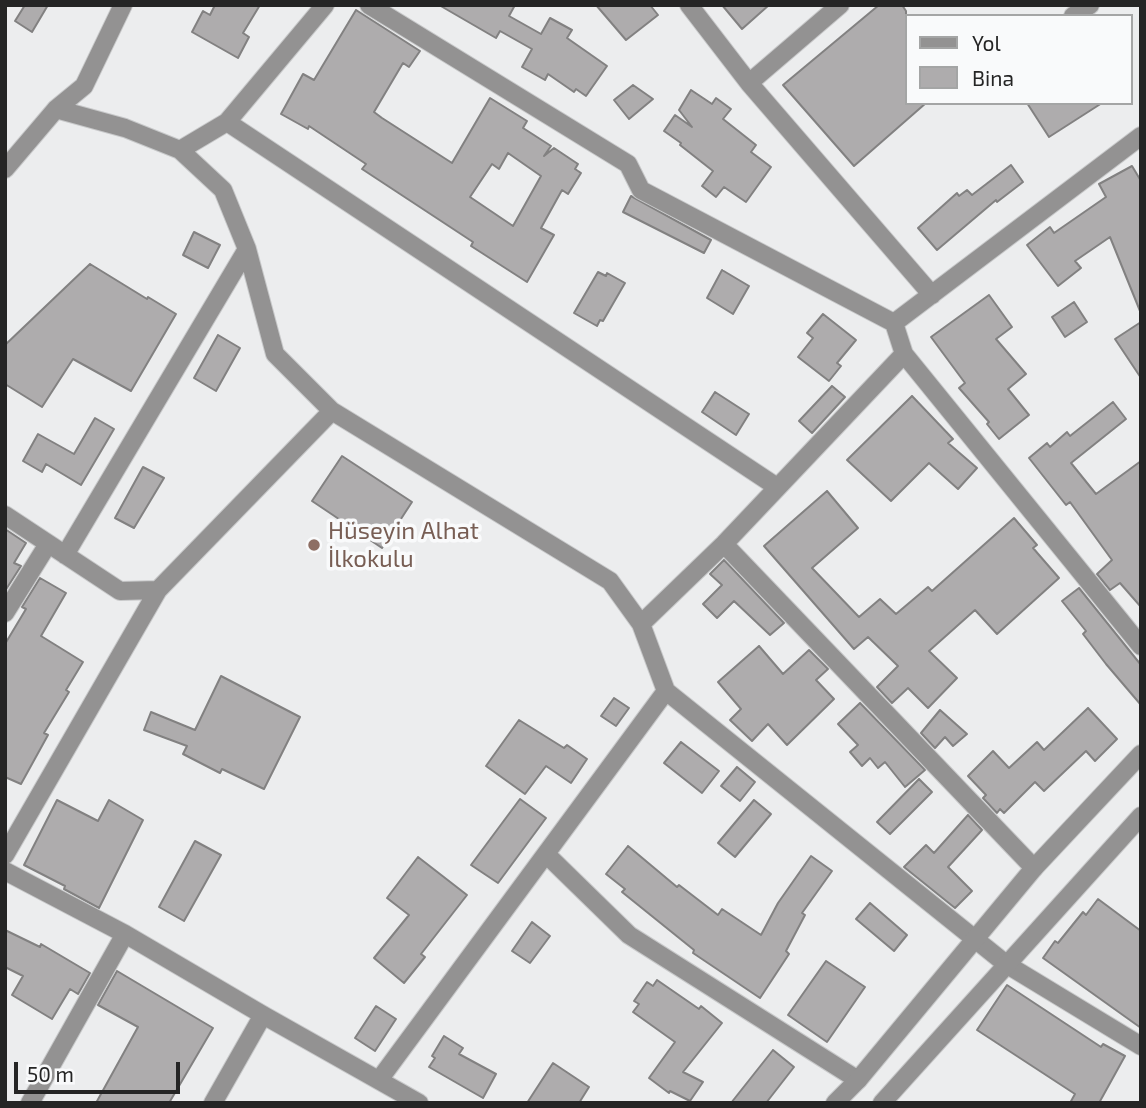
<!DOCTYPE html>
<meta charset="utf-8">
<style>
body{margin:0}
#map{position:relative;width:1146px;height:1108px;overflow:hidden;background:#ecedee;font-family:"Exo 2",sans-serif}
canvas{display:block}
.frame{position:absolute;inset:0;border:7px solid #252525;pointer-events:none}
.legend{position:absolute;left:905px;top:14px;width:228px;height:91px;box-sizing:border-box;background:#f9fafb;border:2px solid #a4a5a5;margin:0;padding:9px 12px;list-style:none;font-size:21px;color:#252525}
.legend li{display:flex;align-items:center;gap:14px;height:35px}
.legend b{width:35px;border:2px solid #a4a5a5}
.scale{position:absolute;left:14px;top:1062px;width:166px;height:32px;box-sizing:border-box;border:4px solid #252525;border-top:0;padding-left:9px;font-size:21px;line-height:24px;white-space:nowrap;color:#252525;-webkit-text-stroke:5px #f9fafb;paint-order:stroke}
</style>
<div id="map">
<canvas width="1146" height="1108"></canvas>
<div class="frame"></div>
<ul class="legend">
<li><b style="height:9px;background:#939292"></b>Yol</li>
<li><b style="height:19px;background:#aeacad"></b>Bina</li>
</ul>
<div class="scale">50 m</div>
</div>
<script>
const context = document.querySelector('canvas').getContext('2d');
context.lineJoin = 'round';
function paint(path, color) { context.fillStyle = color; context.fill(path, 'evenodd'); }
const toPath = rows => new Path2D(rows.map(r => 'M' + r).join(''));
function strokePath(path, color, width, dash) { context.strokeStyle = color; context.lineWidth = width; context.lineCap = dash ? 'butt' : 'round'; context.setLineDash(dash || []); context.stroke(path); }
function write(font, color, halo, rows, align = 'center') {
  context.font = font + ' "Exo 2",sans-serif'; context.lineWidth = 7; context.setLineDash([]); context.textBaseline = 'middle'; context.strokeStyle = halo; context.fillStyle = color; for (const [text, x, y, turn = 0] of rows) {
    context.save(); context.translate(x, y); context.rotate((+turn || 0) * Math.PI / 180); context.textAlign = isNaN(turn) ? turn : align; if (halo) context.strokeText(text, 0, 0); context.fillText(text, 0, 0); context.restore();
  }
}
const building = toPath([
 [25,5,48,5,32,32,15,21,25,5],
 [215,5,260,5,243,33,249,37,238,58,192,32,203,11,210,15,215,5],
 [439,5,515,5,509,16,541,34,550,18,572,30,567,38,607,66,586,96,576,89,574,92,548,74,545,80,522,67,532,49,500,31,496,38,439,5],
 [596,5,650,5,658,15,626,40,596,5],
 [722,5,769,5,742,29,722,5],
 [879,5,902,5,906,11,906,103,926,103,854,166,783,85,879,5],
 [356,10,420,51,409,67,403,63,374,112,382,118,452,163,490,98,527,121,523,128,551,146,544,156,554,148,578,164,575,169,581,173,568,194,562,190,541,228,554,235,527,282,471,246,473,242,362,169,366,164,309,126,308,129,281,114,303,74,314,80,356,10],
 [508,153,541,176,513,226,470,197,492,164,499,169,508,153],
 [633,85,653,99,629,119,614,100,633,85],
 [691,90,712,104,716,98,731,109,723,119,756,145,751,152,771,167,746,202,724,187,716,197,702,186,713,171,680,145,681,143,664,131,675,115,692,127,679,110,691,90],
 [1027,103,1102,103,1049,137,1027,103],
 [1011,165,1023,182,997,202,996,200,937,250,918,228,957,193,959,196,967,190,972,195,1011,165],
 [1132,166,1141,181,1140,311,1110,237,1075,261,1081,268,1058,286,1027,245,1050,227,1054,233,1106,197,1099,184,1132,166],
 [631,196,711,240,704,253,623,212,631,196],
 [194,232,220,245,208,268,183,255,194,232],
 [90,264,147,299,148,297,176,314,131,391,73,359,42,407,5,384,5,345,90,264],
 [722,270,749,286,733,314,707,298,722,270],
 [598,272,606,276,607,273,625,283,603,321,600,320,597,326,574,313,598,272],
 [989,295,1012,327,996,339,1026,374,1008,389,1029,415,999,439,987,424,989,422,959,388,965,383,931,337,989,295],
 [1074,302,1087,322,1065,337,1052,317,1074,302],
 [823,314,856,340,837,363,841,366,829,381,798,357,813,338,807,333,823,314],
 [1141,322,1141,378,1115,339,1141,322],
 [218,335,240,348,216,391,194,378,218,335],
 [832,386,845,397,812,433,799,421,832,386],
 [715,392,749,414,736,435,702,412,715,392],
 [912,396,953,439,948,443,977,468,958,489,929,463,891,501,847,460,912,396],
 [1113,402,1126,419,1071,463,1096,494,1141,461,1141,607,1120,583,1110,590,1097,574,1112,560,1070,502,1066,505,1029,458,1047,443,1050,447,1067,432,1070,436,1113,402],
 [95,418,114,429,81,485,46,464,42,472,23,461,38,434,74,454,95,418],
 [342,456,412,502,382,548,312,501,342,456],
 [143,467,164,478,134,528,115,518,143,467],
 [827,491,858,528,812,568,859,617,880,599,896,614,928,587,932,591,1014,518,1037,545,1033,548,1059,578,997,634,975,610,929,651,957,678,928,708,908,688,892,703,877,687,898,666,868,637,854,649,764,546,827,491],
 [5,529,26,543,14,563,21,566,5,591,5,529],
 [724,560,784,623,770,635,734,601,717,618,703,604,722,585,710,574,724,560],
 [40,578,66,593,41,636,83,662,66,690,69,692,44,733,48,735,21,784,5,777,5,644,26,609,22,607,40,578],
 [1079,588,1141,665,1141,705,1106,664,1083,634,1086,631,1062,601,1079,588],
 [759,646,783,674,809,650,828,669,816,680,834,699,787,745,768,724,752,741,730,720,741,709,718,682,759,646],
 [221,676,300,717,264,789,222,769,220,773,183,754,187,746,144,730,151,712,195,730,221,676],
 [614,698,629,708,616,726,601,716,614,698],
 [860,703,925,770,905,787,885,762,878,768,870,758,862,766,850,752,858,745,838,724,860,703],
 [1088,708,1117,739,1095,761,1086,751,1044,791,1035,782,1004,813,1000,809,997,813,983,798,986,795,968,776,993,751,1009,768,1037,742,1044,750,1088,708],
 [940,710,967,734,953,746,945,737,935,748,921,733,940,710],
 [519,720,564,748,567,745,587,759,571,783,546,766,525,794,486,766,519,720],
 [681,742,719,771,702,793,664,763,681,742],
 [737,767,755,782,740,801,721,786,737,767],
 [919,779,932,792,890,834,877,822,919,779],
 [520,799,546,818,498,883,471,865,520,799],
 [57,800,98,821,109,800,143,820,99,908,64,889,65,886,24,865,57,800],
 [754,800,771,814,735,857,718,843,754,800],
 [968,815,982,830,948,867,972,891,955,908,904,867,926,845,934,853,968,815],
 [195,841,221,855,184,921,159,907,195,841],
 [628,846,677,887,679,885,718,915,722,909,761,935,778,903,811,856,832,871,802,913,805,915,786,951,789,954,760,998,693,953,694,950,622,892,625,889,606,874,628,846],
 [418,857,467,895,421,954,425,957,404,983,374,958,409,915,387,898,418,857],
 [1098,899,1141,931,1141,1028,1043,958,1055,941,1058,943,1083,912,1086,915,1098,899],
 [870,903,907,935,894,951,856,919,870,903],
 [532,922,550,936,530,963,512,951,532,922],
 [5,930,40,947,41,944,90,973,78,994,70,989,52,1019,12,995,23,976,5,967,5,930],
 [826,961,865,987,827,1042,788,1015,826,961],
 [117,971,213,1028,169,1103,96,1103,138,1027,98,1005,117,971],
 [657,980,699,1009,701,1006,722,1023,683,1072,703,1082,690,1101,670,1091,669,1093,649,1078,675,1042,633,1012,639,1004,634,1001,647,982,653,986,657,980],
 [1007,985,1101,1047,1103,1044,1125,1056,1099,1103,1070,1103,1075,1094,977,1030,1007,985],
 [376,1006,396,1019,375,1051,355,1038,376,1006],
 [444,1036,463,1048,459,1054,496,1074,483,1098,429,1067,435,1058,432,1056,444,1036],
 [773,1050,794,1067,766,1103,731,1103,773,1050],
 [553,1063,589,1087,579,1103,527,1103,553,1063]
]);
paint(building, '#aeacad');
strokePath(building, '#828181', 2);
const minor = toPath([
 [369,5,628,164,641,190,894,323,904,354,1141,646],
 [689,5,749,83,932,295],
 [1073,16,1090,5],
 [749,83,840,5],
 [56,109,125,128,180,150,223,190,247,249,275,354,332,411,610,581,641,624,666,691,1006,964,1141,1046],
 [227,122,777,487],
 [180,150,227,122,325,5],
 [5,169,56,109,84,86,123,5],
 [894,323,1141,136],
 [5,515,120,591,158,590,332,411],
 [724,544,1034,868],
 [65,555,247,249],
 [5,613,48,544],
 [641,624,724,544,904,354],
 [546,854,629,935,858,1080],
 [5,855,158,590],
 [5,871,125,934,263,1015,419,1103],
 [379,1080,666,691],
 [30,1103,125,934],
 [213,1103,263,1015]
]);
const tertiary = toPath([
 [835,1103,858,1080,1034,868,1141,754],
 [882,1103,1141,816]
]);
strokePath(minor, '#c8c9ca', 20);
strokePath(tertiary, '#c8c9ca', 20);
strokePath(minor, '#939292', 18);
strokePath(tertiary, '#939292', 18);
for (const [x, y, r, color] of [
 [314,545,7,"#8d6e63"]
]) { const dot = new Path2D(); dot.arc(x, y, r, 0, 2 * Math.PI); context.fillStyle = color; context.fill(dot); strokePath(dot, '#f9fafb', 2.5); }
write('24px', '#785e54', '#f9fafb', [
 ["Hüseyin Alhat",328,531],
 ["İlkokulu",328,559]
], 'left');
</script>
